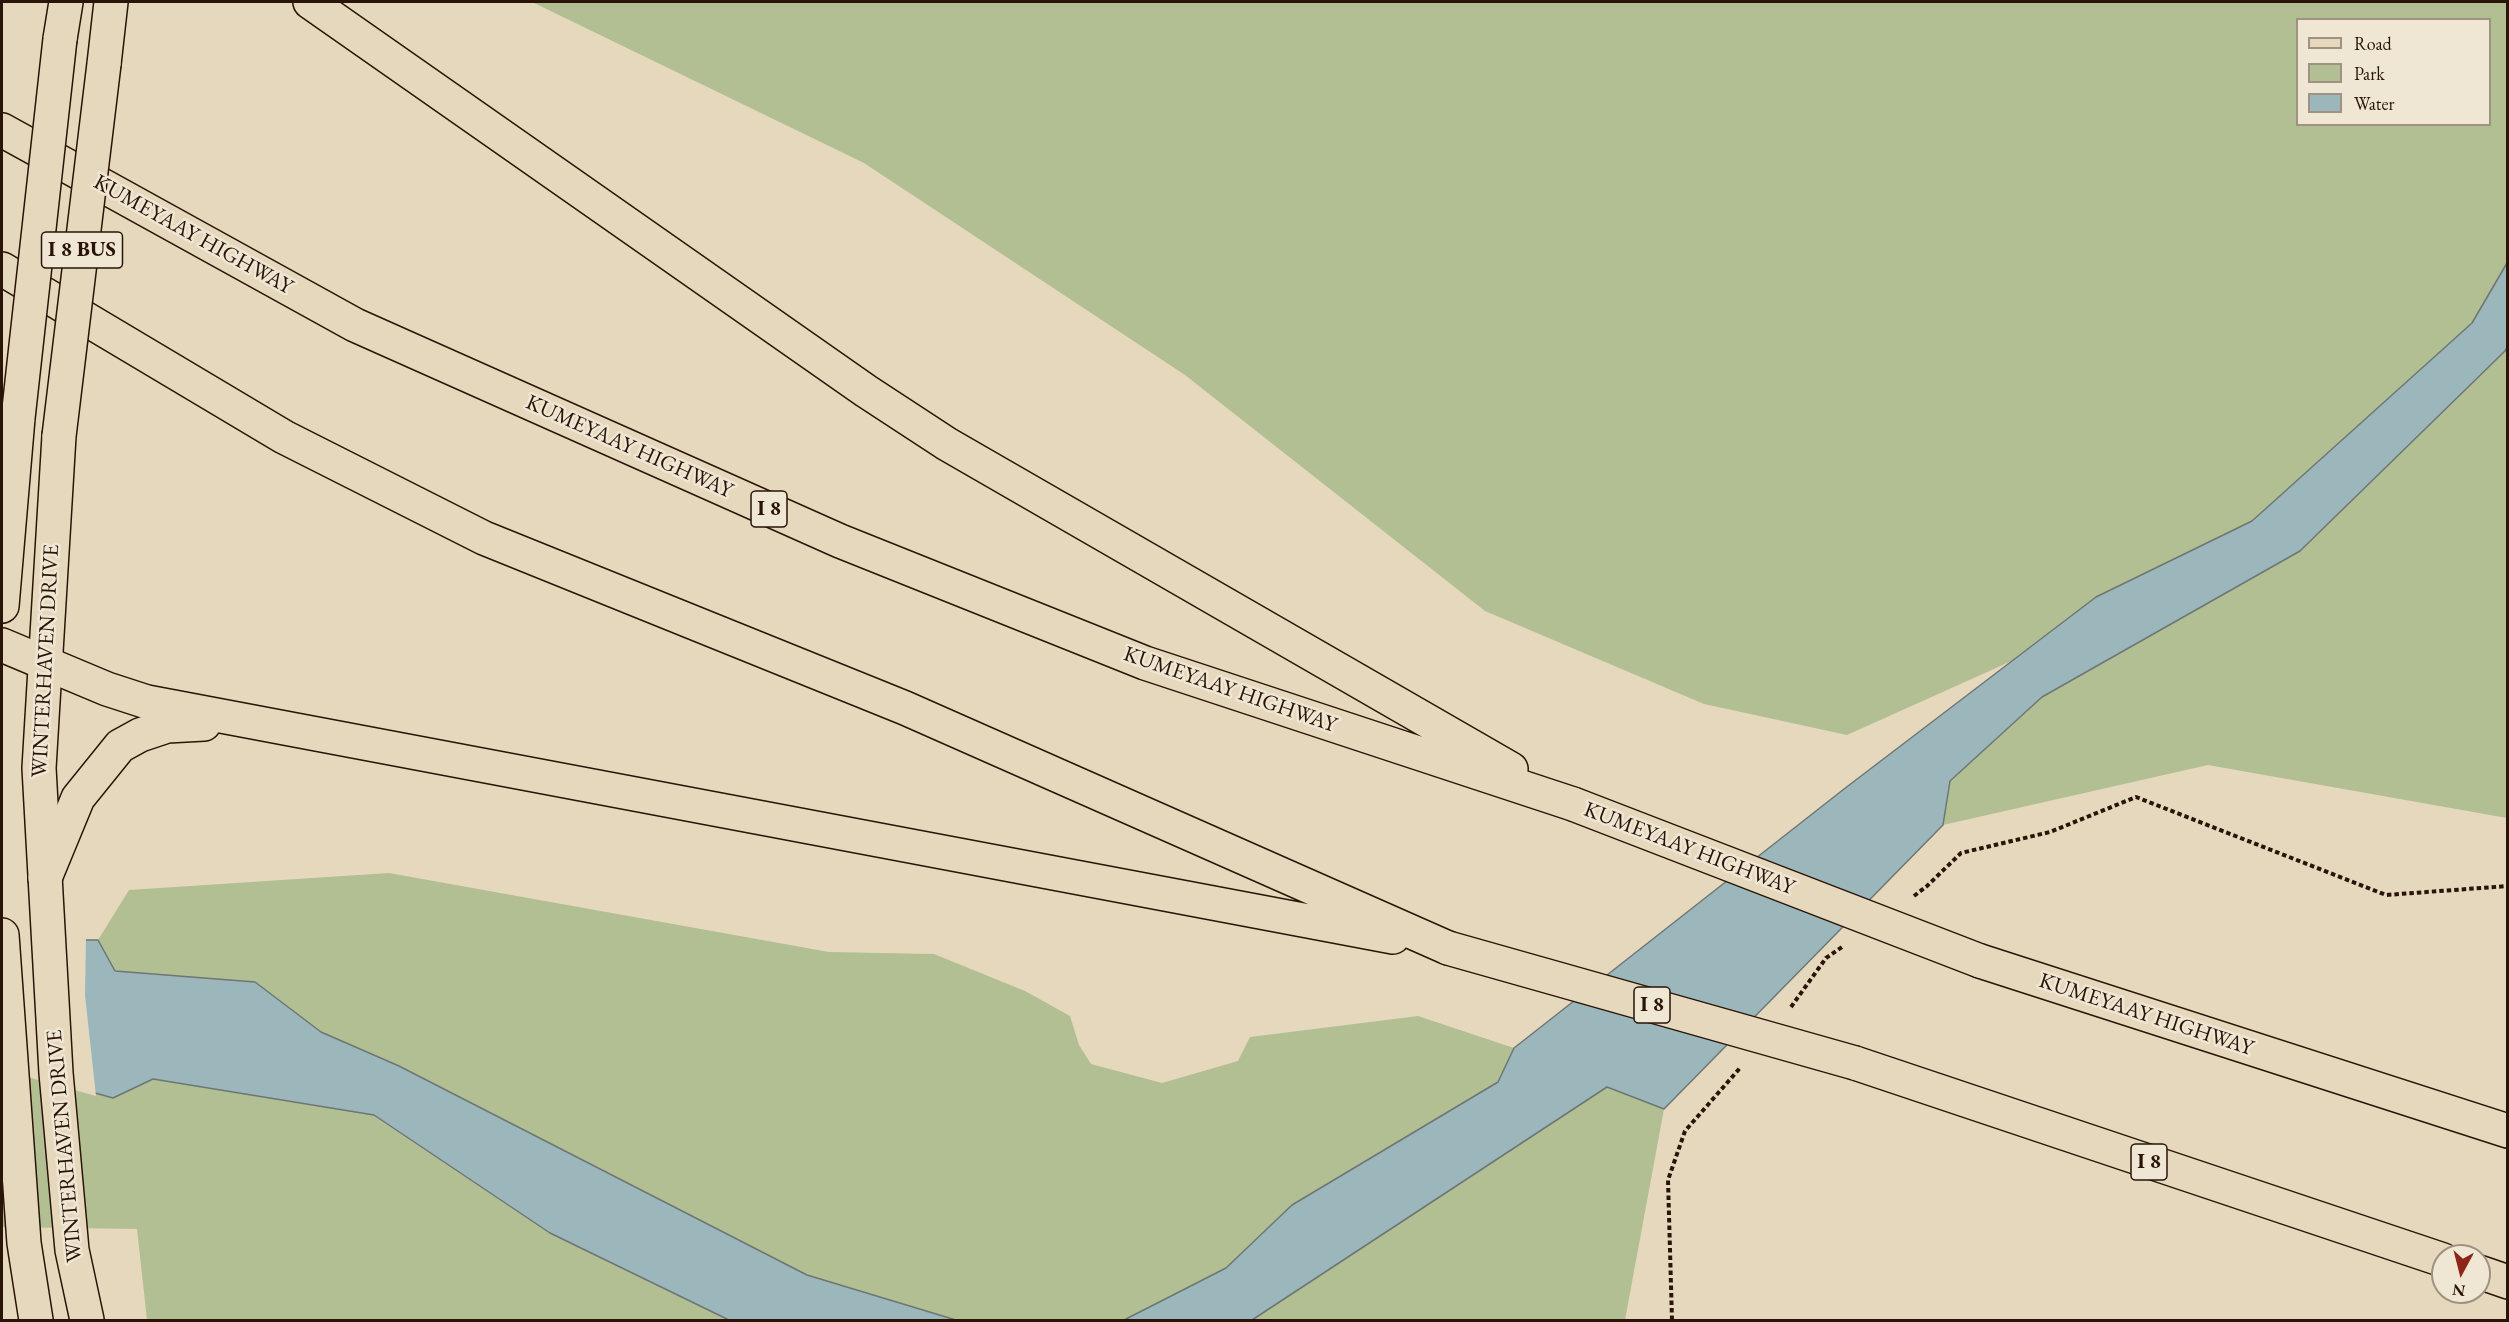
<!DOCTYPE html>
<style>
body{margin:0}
#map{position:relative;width:2509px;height:1322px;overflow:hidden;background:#e6d8bd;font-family:"EB Garamond",serif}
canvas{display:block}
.frame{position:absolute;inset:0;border:3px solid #291407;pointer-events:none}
.legend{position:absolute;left:2296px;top:18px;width:195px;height:108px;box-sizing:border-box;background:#efe6d4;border:2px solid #a09282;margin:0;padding:8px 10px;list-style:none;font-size:18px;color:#291407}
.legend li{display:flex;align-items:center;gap:12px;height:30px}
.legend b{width:30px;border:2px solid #a09282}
.north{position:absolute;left:2431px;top:1244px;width:60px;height:60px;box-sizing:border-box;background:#efe6d4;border:2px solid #a09282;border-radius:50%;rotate:187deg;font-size:16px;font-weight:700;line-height:24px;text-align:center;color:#291407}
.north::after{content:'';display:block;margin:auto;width:21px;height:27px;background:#8f2418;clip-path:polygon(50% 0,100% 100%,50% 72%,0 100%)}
</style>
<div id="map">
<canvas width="2509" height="1322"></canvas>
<div class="frame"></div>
<ul class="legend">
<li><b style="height:8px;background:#e6d8bd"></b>Road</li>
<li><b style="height:16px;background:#b2bf93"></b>Park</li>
<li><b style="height:16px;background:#9bb7bc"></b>Water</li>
</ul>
<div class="north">N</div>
</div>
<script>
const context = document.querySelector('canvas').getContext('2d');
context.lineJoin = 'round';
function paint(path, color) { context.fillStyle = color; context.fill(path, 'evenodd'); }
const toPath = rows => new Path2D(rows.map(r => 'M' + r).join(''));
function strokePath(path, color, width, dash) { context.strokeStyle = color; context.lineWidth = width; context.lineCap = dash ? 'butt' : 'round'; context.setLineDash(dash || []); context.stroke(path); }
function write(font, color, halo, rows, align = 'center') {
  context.font = font + ' "EB Garamond",serif'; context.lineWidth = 5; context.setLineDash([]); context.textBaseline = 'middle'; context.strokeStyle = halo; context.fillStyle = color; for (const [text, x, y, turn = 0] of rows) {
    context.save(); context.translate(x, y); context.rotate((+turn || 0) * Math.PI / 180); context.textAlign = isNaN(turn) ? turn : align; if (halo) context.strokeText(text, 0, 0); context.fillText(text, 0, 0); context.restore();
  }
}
paint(toPath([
 [532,2,2507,2,2507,263,2472,323,2252,521,2096,597,2016,659,1847,735,1704,704,1485,611,1185,375,864,163],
 [2298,20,2490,20,2490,124,2298,124],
 [2507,346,2507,818,2208,765,1943,825,1950,781,2042,697,2300,551],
 [389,873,829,952,934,954,1025,991,1070,1016,1079,1045,1091,1064,1162,1083,1238,1061,1250,1037,1418,1016,1514,1048,1498,1082,1292,1205,1226,1268,1124,1320,956,1320,807,1275,400,1066,321,1032,255,982,114,971,98,940,129,890],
 [2,1067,113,1098,152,1079,374,1115,550,1233,729,1320,147,1320,137,1229,2,1227],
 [1607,1087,1664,1109,1625,1320,1252,1320]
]), '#b2bf93');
const water = toPath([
 [2507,263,2508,346,2505,351,2300,551,2042,697,1950,781,1943,825,1664,1109,1607,1087,1252,1320,1124,1320,1226,1268,1292,1205,1498,1082,1514,1048,1844,789,2096,597,2252,521,2472,323,2507,263],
 [2,940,98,940,115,971,255,982,321,1032,399,1066,807,1275,956,1320,729,1320,550,1233,374,1115,153,1079,113,1098,2,1067,2,940]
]);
paint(water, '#9bb7bc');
strokePath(water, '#6d7674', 1.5);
paint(toPath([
 [2,937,86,937,85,995,96,1096,2,1070]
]), '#e6d8bd');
const major = toPath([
 [60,39,66,2],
 [104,64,111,2],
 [59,436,39,768,56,1073,72,1250,87,1320],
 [2,606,18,418],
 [2,935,24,1243,36,1320]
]);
const highway = toPath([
 [310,2,866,391,947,444,1511,769],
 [2,130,355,325,840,541,1145,663,1573,804],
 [2,269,284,437,484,538,905,708,1448,948],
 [2,645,107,689,147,702,1393,937],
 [45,878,78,798,120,746,140,735,167,726,204,724],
 [1980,961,2508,1131],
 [1855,1063,2443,1260],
 [2479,1272,2508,1282]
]);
strokePath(major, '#291407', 36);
strokePath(highway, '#291407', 36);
strokePath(toPath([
 [1914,896,1927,886,1961,853,2050,832,2136,797,2386,895,2508,886],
 [1791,1007,1826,958,1842,947],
 [1672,1320,1668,1180,1685,1131,1740,1068]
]), '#291407', 4, [4.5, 3]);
strokePath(major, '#e6d8bd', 33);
strokePath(highway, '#e6d8bd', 33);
const majorBridge = toPath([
 [18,418,60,39],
 [59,436,104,64]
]);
const highwayBridge = toPath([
 [1573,804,1980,961],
 [1448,948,1855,1063]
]);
strokePath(majorBridge, '#291407', 36, []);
strokePath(highwayBridge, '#291407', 36, []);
strokePath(majorBridge, '#e6d8bd', 33);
strokePath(highwayBridge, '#e6d8bd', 33);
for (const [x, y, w] of [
 [82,250,81],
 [769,509,36],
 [1652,1005,36],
 [2149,1162,36]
]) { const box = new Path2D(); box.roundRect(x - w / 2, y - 18, w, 36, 4.5); context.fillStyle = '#efe6d4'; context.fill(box); strokePath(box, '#291407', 1.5); }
write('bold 21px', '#291407', null, [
 ["I 8 BUS",82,250],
 ["I 8",769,509],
 ["I 8",1652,1005],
 ["I 8",2149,1162]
]);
write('22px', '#291407', '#efe6d4', [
 ["KUMEYAAY HIGHWAY",193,235,29],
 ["KUMEYAAY HIGHWAY",629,447,24],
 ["WINTERHAVEN DRIVE",46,661,-87],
 ["KUMEYAAY HIGHWAY",1230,690,19],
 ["KUMEYAAY HIGHWAY",1689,849,21],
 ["KUMEYAAY HIGHWAY",2146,1015,18],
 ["WINTERHAVEN DRIVE",65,1146,-95]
]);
</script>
